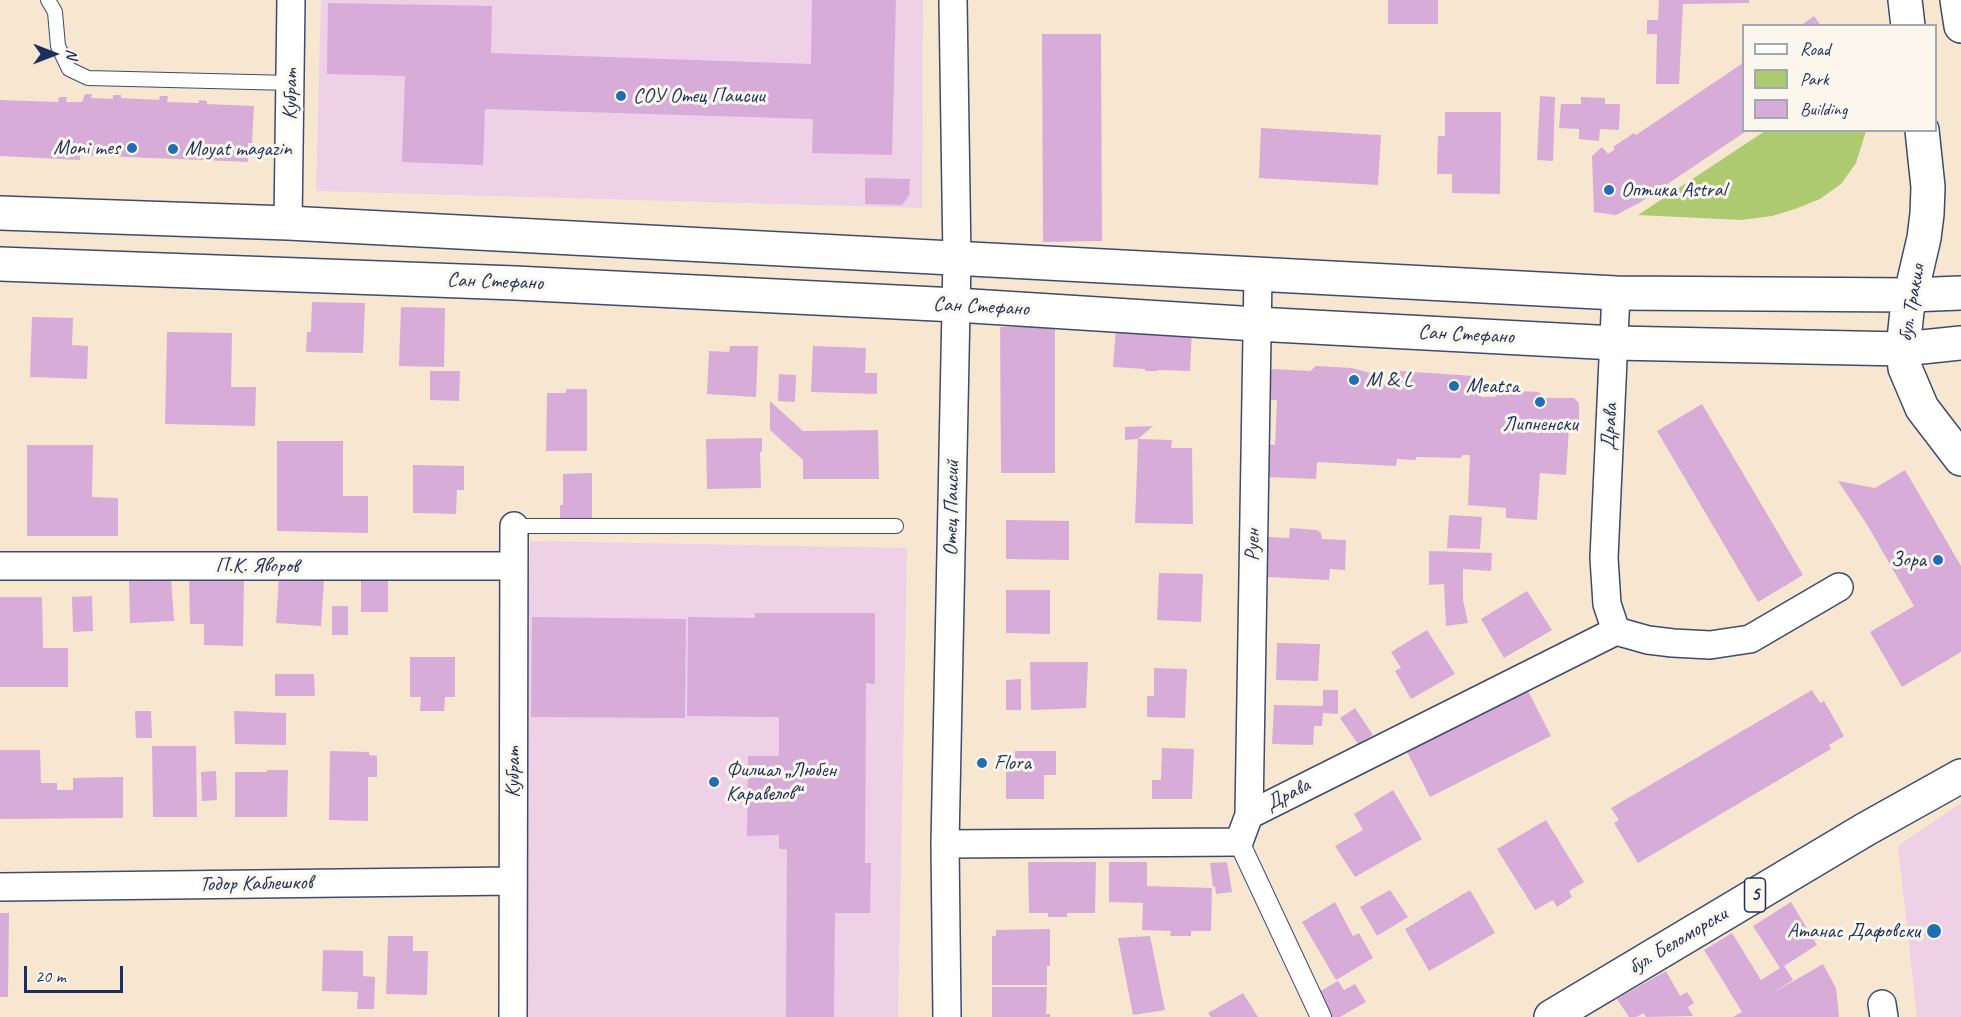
<!DOCTYPE html>
<meta charset="utf-8">
<style>
body{margin:0}
#map{position:relative;width:1961px;height:1017px;overflow:hidden;background:#f7e7d1;font-family:Caveat,sans-serif}
canvas{display:block}
.legend{position:absolute;left:1742px;top:24px;width:195px;height:108px;box-sizing:border-box;background:#fbf7ec;border:2px solid #a1a7b3;margin:0;padding:8px 10px;list-style:none;font-size:18px;color:#1b2f5e}
.legend li{display:flex;align-items:center;gap:12px;height:30px}
.legend b{width:30px;border:2px solid #a1a7b3}
.north{position:absolute;left:24px;top:24px;width:60px;height:60px;-webkit-text-stroke:4px #fbf7ec;paint-order:stroke;rotate:90deg;font-size:16px;font-weight:700;line-height:24px;text-align:center;color:#1b2f5e}
.north::after{content:'';display:block;margin:auto;width:21px;height:27px;background:#1b2f5e;clip-path:polygon(50% 0,100% 100%,50% 72%,0 100%)}
.scale{position:absolute;left:24px;top:966px;width:99px;height:27px;box-sizing:border-box;border:3px solid #1b2f5e;border-top:0;padding-left:8px;font-size:18px;line-height:21px;white-space:nowrap;color:#1b2f5e;-webkit-text-stroke:4px #fbf7ec;paint-order:stroke}
</style>
<div id="map">
<canvas width="1961" height="1017"></canvas>
<ul class="legend">
<li><b style="height:8px;background:#fff"></b>Road</li>
<li><b style="height:16px;background:#adca71"></b>Park</li>
<li><b style="height:16px;background:#d8acd9"></b>Building</li>
</ul>
<div class="north">N</div>
<div class="scale">20 m</div>
</div>
<script>
const context = document.querySelector('canvas').getContext('2d');
context.lineJoin = 'round';
function paint(path, color) { context.fillStyle = color; context.fill(path, 'evenodd'); }
const toPath = rows => new Path2D(rows.map(r => 'M' + r).join(''));
function strokePath(path, color, width, dash) { context.strokeStyle = color; context.lineWidth = width; context.lineCap = dash ? 'butt' : 'round'; context.setLineDash(dash || []); context.stroke(path); }
function write(font, color, halo, rows, align = 'center') {
  context.font = font + ' Caveat,sans-serif'; context.lineWidth = 6; context.setLineDash([]); context.textBaseline = 'middle'; context.strokeStyle = halo; context.fillStyle = color; for (const [text, x, y, turn = 0] of rows) {
    context.save(); context.translate(x, y); context.rotate((+turn || 0) * Math.PI / 180); context.textAlign = isNaN(turn) ? turn : align; if (halo) context.strokeText(text, 0, 0); context.fillText(text, 0, 0); context.restore();
  }
}
paint(toPath([
 [321,0,923,0,922,208,316,191],
 [530,541,907,548,898,1017,521,1017],
 [1961,803,1961,1017,1917,1017,1898,846]
]), '#eed0e7');
paint(toPath([
 [1765,131,1866,131,1856,163,1841,184,1820,199,1795,209,1772,216,1741,220,1638,215]
]), '#adca71');
paint(toPath([
 [812,0,896,0,892,155,812,153,813,119,485,109,483,165,402,162,405,76,327,74,328,3,492,6,491,53,811,64],
 [1388,0,1438,0,1438,24,1388,24],
 [1659,0,1749,0,1749,3,1683,4,1679,84,1656,84,1657,34,1647,34,1647,20,1658,20],
 [1814,16,1821,26,1800,26],
 [1042,34,1101,34,1102,241,1043,242],
 [1743,63,1743,130,1748,130,1639,203,1616,215,1594,212,1592,156,1602,147,1608,154,1615,149,1613,147,1634,133,1636,135],
 [85,94,92,94,91,98,113,99,113,95,121,95,121,98,159,100,160,96,168,96,167,102,199,103,199,100,207,101,207,104,254,106,252,143,248,143,248,162,80,155,80,160,0,156,0,100,58,102,59,97,67,97,66,102,82,102],
 [1540,96,1555,97,1553,161,1537,160],
 [1581,97,1605,98,1605,104,1620,104,1619,130,1600,129,1599,141,1579,139,1579,129,1559,128,1561,104,1581,104],
 [1445,112,1501,112,1500,194,1452,193,1452,174,1437,174,1438,136,1445,136],
 [1261,128,1381,135,1378,185,1259,178],
 [865,178,910,179,909,195,902,205,865,204],
 [312,302,365,303,363,353,306,352,307,332,311,332],
 [401,307,445,308,444,367,399,366],
 [32,317,73,318,72,345,88,346,87,379,30,377],
 [1000,327,1055,327,1055,473,1001,473],
 [1116,327,1192,331,1190,371,1158,370,1158,371,1145,371,1145,369,1113,367],
 [167,332,232,333,231,387,256,387,255,426,165,424],
 [730,346,758,346,756,397,707,394,709,351,729,352],
 [813,346,866,348,865,373,877,373,877,394,811,392],
 [1316,366,1352,368,1370,373,1369,384,1395,385,1395,374,1400,371,1474,376,1482,385,1481,397,1495,397,1501,390,1539,392,1543,398,1574,398,1579,403,1579,427,1569,427,1566,475,1540,473,1537,520,1506,518,1506,508,1468,505,1470,455,1463,455,1460,458,1416,457,1416,460,1397,459,1396,466,1317,462,1316,479,1266,477,1267,444,1275,445,1277,400,1266,400,1266,375,1273,369,1310,371],
 [430,371,460,371,459,401,430,400],
 [779,374,796,375,795,402,778,401],
 [566,389,587,389,587,451,546,451,547,393,566,393],
 [770,401,803,431,878,430,879,479,803,479,803,460,770,430],
 [1702,404,1803,575,1758,602,1657,431],
 [1153,426,1138,439,1125,440,1125,427],
 [762,438,762,452,760,452,761,488,707,489,706,439],
 [1138,439,1172,440,1171,448,1192,448,1193,524,1135,523],
 [277,441,343,441,343,496,368,496,368,533,277,531],
 [27,445,93,445,92,497,118,498,118,536,27,536],
 [413,465,464,466,464,490,457,490,456,514,413,513],
 [1905,470,1961,566,1961,652,1902,687,1870,632,1914,606,1866,523,1838,481,1875,488],
 [592,473,592,525,560,525,560,505,563,505,563,474],
 [1449,515,1482,517,1480,549,1447,548],
 [1006,520,1069,521,1069,560,1006,559],
 [1261,520,1268,537,1289,538,1290,528,1317,530,1321,533,1322,539,1346,540,1345,570,1330,569,1329,580,1267,577,1254,559],
 [1429,551,1492,553,1491,571,1463,569,1463,600,1468,623,1446,626,1444,584,1429,585],
 [1159,573,1203,574,1201,622,1157,620],
 [189,576,244,577,243,646,204,645,204,624,190,624],
 [279,577,324,580,321,626,276,623],
 [171,578,174,621,130,623,129,580],
 [388,579,388,612,361,612,361,580],
 [1006,590,1050,590,1050,634,1006,633],
 [1527,591,1552,630,1504,658,1481,619],
 [92,596,93,631,73,632,72,597],
 [0,597,42,597,43,648,68,648,68,687,0,687],
 [332,606,348,606,348,635,332,635],
 [755,613,875,613,875,684,866,683,865,863,871,863,870,913,835,913,834,1017,786,1017,787,849,779,849,779,835,747,836,748,756,779,756,779,717,687,716,688,617,755,618],
 [532,617,686,619,685,718,531,717],
 [1427,630,1455,674,1411,699,1395,671,1401,668,1391,652],
 [1277,643,1320,644,1318,681,1276,680],
 [410,657,455,657,455,697,445,697,444,711,420,711,421,697,410,697],
 [1030,662,1088,662,1086,708,1031,710],
 [1154,668,1187,669,1185,718,1147,717,1147,696,1154,696],
 [275,674,314,674,315,696,275,696],
 [1021,679,1021,710,1006,710,1006,680],
 [1524,683,1551,736,1430,797,1403,744],
 [1323,690,1338,690,1338,714,1323,713,1322,726,1314,726,1313,745,1272,744,1274,705,1323,706],
 [1812,690,1820,703,1824,701,1844,736,1829,745,1831,749,1638,863,1614,823,1619,820,1611,808],
 [1355,708,1373,735,1358,744,1340,718],
 [135,711,151,711,152,738,136,738],
 [234,711,286,713,286,745,235,744],
 [152,746,196,746,197,817,153,817],
 [1162,748,1194,749,1192,799,1152,799,1152,780,1161,780],
 [0,750,40,750,41,783,57,783,57,790,73,790,73,778,123,777,123,818,0,819],
 [330,751,369,752,369,755,377,756,377,777,368,777,368,821,329,820],
 [1015,751,1056,751,1056,775,1044,775,1044,799,1006,799,1006,770,1015,770],
 [267,770,288,770,287,817,235,817,235,772,267,772],
 [216,771,217,800,202,801,201,772],
 [1393,790,1422,839,1355,877,1335,846,1363,830,1354,814],
 [1546,820,1584,882,1569,891,1572,897,1557,907,1553,900,1535,910,1497,849],
 [1028,862,1096,862,1095,913,1067,913,1067,917,1048,917,1048,913,1029,913],
 [1109,862,1147,862,1147,886,1212,888,1211,931,1191,931,1191,936,1170,936,1171,931,1142,930,1143,903,1109,902],
 [1227,862,1232,892,1216,894,1215,886,1213,887,1210,863],
 [1390,890,1408,917,1377,936,1360,907],
 [1470,890,1495,933,1429,971,1405,929],
 [1335,902,1353,936,1359,933,1373,958,1336,980,1302,922],
 [1791,902,1817,945,1784,966,1793,980,1773,993,1823,964,1836,988,1839,1017,1733,1017,1742,1012,1704,950,1732,933,1761,980,1780,968,1753,926],
 [0,913,9,913,8,997,0,997],
 [1050,929,1050,966,1047,966,1047,985,992,985,992,936,996,936,996,930],
 [388,936,413,936,413,951,428,951,427,995,386,994],
 [1150,936,1165,1010,1133,1015,1118,938],
 [323,950,363,951,363,976,375,977,374,1009,357,1009,358,992,322,991],
 [1666,971,1680,996,1687,992,1694,1003,1688,1007,1693,1016,1646,1017,1644,1013,1636,1017,1629,1017,1617,999],
 [1338,981,1344,990,1355,984,1366,1002,1340,1017,1332,1017,1317,993],
 [992,987,1047,987,1046,1014,1050,1014,1050,1017,992,1017],
 [1243,993,1258,1017,1211,1017,1208,1013]
]), '#d8acd9');
const service = toPath([
 [48,0,55,12,58,46,69,69,88,78,291,83],
 [514,526,896,526]
]);
const pedestrian = toPath([
 [1239,842,1321,1017]
]);
const minor = toPath([
 [288,223,291,0],
 [0,566,513,566],
 [1616,631,1648,640,1673,643,1710,645,1750,639,1839,587],
 [1249,815,1258,276],
 [945,844,1239,842,1249,815,1616,631,1607,604,1604,558,1616,293],
 [0,887,513,881],
 [1882,1004,1884,1017],
 [513,1017,514,526],
 [947,1017,945,844,957,259,953,0]
]);
const secondary = toPath([
 [1905,0,1908,26],
 [1957,0,1961,26],
 [1922,130,1928,187,1927,214,1924,238,1907,311,1903,349,1905,368,1922,408,1961,459],
 [0,213,288,223,1616,293,1910,295,1961,293],
 [0,264,515,283,956,305,1256,324,1615,343,1903,349,1961,343]
]);
const primary = toPath([
 [1551,1017,1866,829,1961,776]
]);
strokePath(service, '#3c4b6f', 16);
strokePath(pedestrian, '#3c4b6f', 22);
strokePath(minor, '#3c4b6f', 30);
strokePath(secondary, '#3c4b6f', 36);
strokePath(primary, '#3c4b6f', 36);
strokePath(service, '#fff', 14);
strokePath(pedestrian, '#fff', 20);
strokePath(minor, '#fff', 27);
strokePath(secondary, '#fff', 33);
strokePath(primary, '#fff', 33);
for (const [x, y, r, color] of [
 [621,96,6,"#1f6fb2"],
 [132,148,6,"#1f6fb2"],
 [173,149,6,"#1f6fb2"],
 [1609,190,6,"#1f6fb2"],
 [1354,380,6,"#1f6fb2"],
 [1454,386,6,"#1f6fb2"],
 [1540,402,6,"#1f6fb2"],
 [1938,560,6,"#1f6fb2"],
 [982,763,6,"#1f6fb2"],
 [714,782,6,"#1f6fb2"],
 [1934,931,8,"#1f6fb2"]
]) { const dot = new Path2D(); dot.arc(x, y, r, 0, 2 * Math.PI); context.fillStyle = color; context.fill(dot); strokePath(dot, '#fbf7ec', 2); }
for (const [x, y, w] of [
 [1755,895,21]
]) { const box = new Path2D(); box.roundRect(x - w / 2, y - 17, w, 34, 4.5); context.fillStyle = '#fbf7ec'; context.fill(box); strokePath(box, '#1b2f5e', 1.5); }
write('bold 20px', '#1b2f5e', null, [
 ["5",1755,895]
]);
write('21px', '#1b2f5e', '#fbf7ec', [
 ["Кубрат",291,94,-89],
 ["Сан Стефано",495,282,2],
 ["бул. Тракия",1912,303,-80],
 ["Сан Стефано",981,307,3],
 ["Сан Стефано",1466,335,3],
 ["Драва",1610,427,-87],
 ["Отец Паисий",952,508,-89],
 ["Руен",1253,545,-89],
 ["П.К. Яворов",257,566],
 ["Кубрат",513,772,-90],
 ["Драва",1288,795,-27],
 ["Тодор Каблешков",256,884,-1],
 ["бул. Беломорски",1678,941,-31]
]);
write('21px', '#1b2f5e', '#fbf7ec', [
 ["СОУ Отец Паисии",633,96],
 ["Moni mes",120,148,"right"],
 ["Moyat magazin",185,149],
 ["Оптика Astral",1621,190],
 ["M & L",1366,380],
 ["Meatsa",1466,386],
 ["Липненски",1540,424,"center"],
 ["Зора",1926,560,"right"],
 ["Flora",994,763],
 ["Филиал „Любен",726,770],
 ["Каравелов“",726,794],
 ["Атанас Дафовски",1920,931,"right"]
], 'left');
</script>
